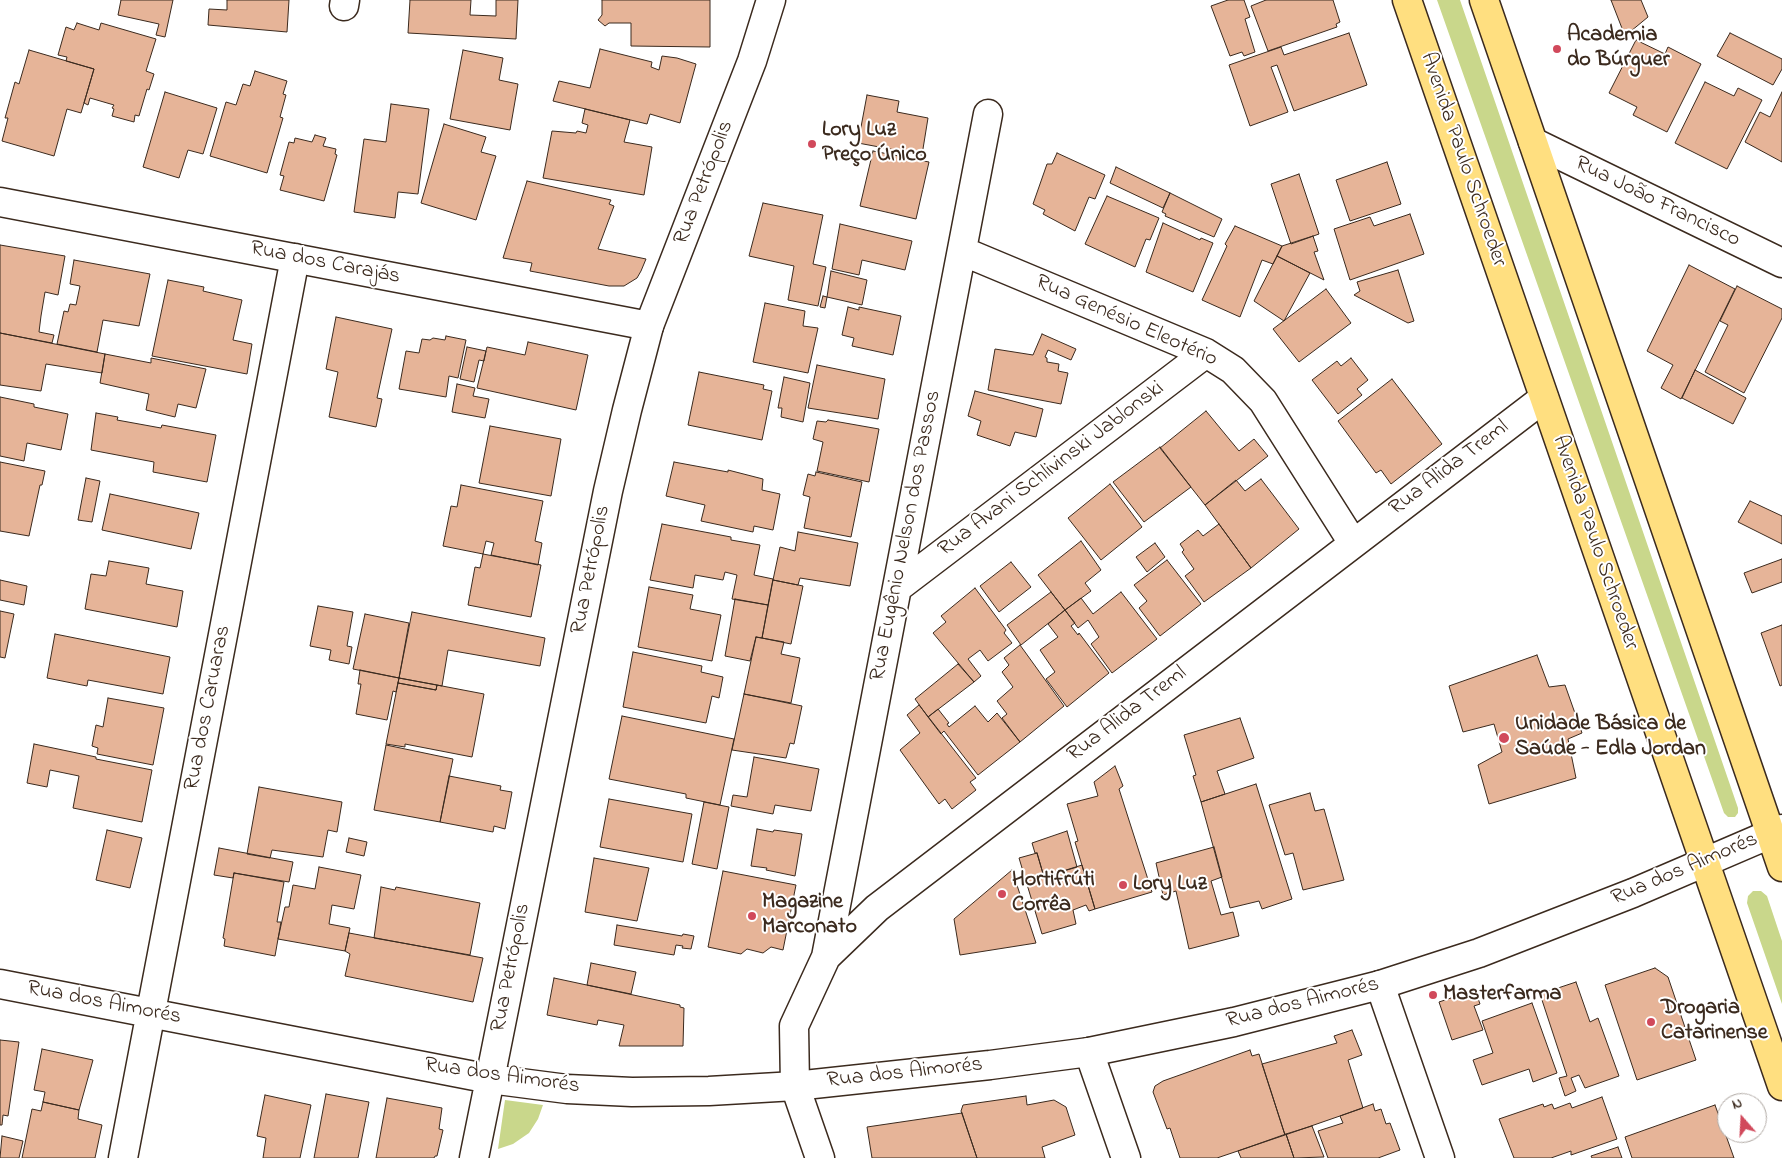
<!DOCTYPE html>
<meta charset="utf-8">
<style>
body{margin:0}
#map{position:relative;width:1782px;height:1158px;overflow:hidden;background:#fff;font-family:"Indie Flower",sans-serif}
canvas{display:block}
.north{position:absolute;left:1717px;top:1093px;width:50px;height:50px;box-sizing:border-box;background:#fff;border:1px solid #b1aaa5;border-radius:50%;rotate:341deg;font-size:14px;font-weight:700;line-height:20px;text-align:center;color:#3b2a1e}
.north::after{content:'';display:block;margin:auto;width:18px;height:22px;background:#d1495b;clip-path:polygon(50% 0,100% 100%,50% 72%,0 100%)}
</style>
<div id="map">
<canvas width="1782" height="1158"></canvas>
<div class="north">N</div>
</div>
<script>
const context = document.querySelector('canvas').getContext('2d');
context.lineJoin = 'round';
function paint(path, color) { context.fillStyle = color; context.fill(path, 'evenodd'); }
const toPath = rows => new Path2D(rows.map(r => 'M' + r).join(''));
function strokePath(path, color, width, dash) { context.strokeStyle = color; context.lineWidth = width; context.lineCap = dash ? 'butt' : 'round'; context.setLineDash(dash || []); context.stroke(path); }
function write(font, color, halo, rows, align = 'center') {
  context.font = font + ' "Indie Flower",sans-serif'; context.lineWidth = 4; context.setLineDash([]); context.textBaseline = 'middle'; context.strokeStyle = halo; context.fillStyle = color; for (const [text, x, y, turn = 0] of rows) {
    context.save(); context.translate(x, y); context.rotate((+turn || 0) * Math.PI / 180); context.textAlign = isNaN(turn) ? turn : align; if (halo) context.strokeText(text, 0, 0); context.fillText(text, 0, 0); context.restore();
  }
}
paint(toPath([
 [1437,0,1460,0,1738,808,1738,813,1735,817,1728,817,1724,813],
 [1753,891,1761,891,1767,896,1782,941,1782,1004,1747,903,1748,896],
 [505,1100,543,1105,538,1119,529,1133,513,1144,498,1149]
]), '#c9d78b');
const building = toPath([
 [121,0,173,0,165,37,156,35,159,24,118,15,121,0],
 [227,0,289,0,287,32,208,25,209,9,227,10,227,0],
 [410,0,471,0,470,15,496,16,496,0,518,0,516,39,408,33,410,0],
 [602,0,710,0,710,47,631,46,631,23,609,23,605,26,598,20,602,15,602,0],
 [1228,0,1244,0,1250,17,1245,19,1255,52,1244,56,1242,52,1230,56,1211,6,1228,0],
 [1266,0,1333,0,1340,22,1336,24,1337,27,1268,51,1251,6,1266,0],
 [1611,0,1641,0,1648,17,1625,36,1611,0],
 [77,23,99,30,101,23,156,39,146,71,154,74,149,90,147,89,139,116,135,115,134,122,112,116,114,109,112,108,114,105,90,98,88,105,84,103,94,69,66,61,67,57,58,55,66,27,74,30,77,23],
 [1349,33,1367,85,1294,111,1277,65,1271,67,1288,112,1250,126,1229,65,1281,47,1284,55,1349,33],
 [1730,33,1782,59,1782,69,1773,85,1717,56,1730,33],
 [1636,40,1665,54,1668,47,1701,64,1667,132,1633,115,1637,107,1609,93,1636,40],
 [600,49,652,62,651,67,659,70,662,56,677,58,696,64,680,123,650,114,647,124,553,101,559,81,590,88,600,49],
 [29,50,94,69,81,113,67,109,54,156,2,141,8,118,5,118,15,82,19,84,29,50],
 [463,50,503,58,499,80,518,84,510,130,450,119,463,50],
 [255,71,287,81,283,94,286,95,280,117,283,118,267,173,210,156,226,102,236,105,243,84,250,86,255,71],
 [1705,82,1734,96,1738,88,1762,100,1727,169,1675,143,1705,82],
 [165,92,217,108,203,154,188,150,179,178,143,167,165,92],
 [1782,92,1782,162,1745,142,1760,112,1770,117,1782,92],
 [867,95,899,101,897,112,928,118,922,155,858,143,867,95],
 [391,104,429,109,418,194,398,192,395,218,354,212,364,139,386,142,391,104],
 [585,109,630,120,624,142,652,147,644,195,543,178,552,131,576,133,577,131,586,133,588,125,582,123,585,109],
 [444,124,486,137,481,152,496,156,476,220,421,203,444,124],
 [315,135,326,138,323,146,336,149,335,154,337,155,324,201,280,190,284,176,280,175,289,142,294,143,295,138,312,142,315,135],
 [873,151,929,162,916,219,860,206,873,151],
 [1057,153,1105,175,1095,199,1089,197,1075,231,1043,214,1045,210,1033,204,1047,164,1052,164,1057,153],
 [1387,162,1401,204,1350,221,1336,180,1387,162],
 [1116,167,1170,193,1163,208,1110,183,1116,167],
 [1299,174,1319,234,1291,244,1271,184,1299,174],
 [527,181,611,200,609,204,614,206,598,249,646,259,641,271,637,278,624,286,609,286,530,271,532,263,503,258,527,181],
 [1170,193,1222,219,1214,237,1165,216,1166,214,1162,212,1170,193],
 [1107,196,1159,218,1150,240,1146,239,1135,267,1085,244,1107,196],
 [763,203,823,215,813,264,826,267,818,306,788,300,794,266,749,256,763,203],
 [1410,214,1424,254,1350,280,1334,229,1370,217,1374,226,1410,214],
 [1163,223,1200,240,1201,238,1213,243,1193,292,1146,272,1163,223],
 [840,224,912,241,905,270,862,260,859,275,832,269,840,224],
 [1235,226,1282,246,1273,264,1262,260,1240,317,1202,300,1227,246,1225,244,1235,226],
 [1313,236,1318,251,1314,252,1324,280,1277,256,1282,246,1313,236],
 [0,245,65,256,58,295,45,292,41,316,39,332,54,335,52,343,0,333,0,245],
 [1277,256,1310,273,1284,321,1254,301,1277,256],
 [74,260,150,274,139,326,103,320,97,352,57,344,64,311,68,312,70,304,76,305,80,286,70,284,74,260],
 [1689,265,1735,289,1681,399,1661,388,1673,365,1647,351,1689,265],
 [1398,270,1414,321,1408,323,1354,295,1360,291,1357,282,1398,270],
 [831,271,867,280,862,305,827,297,831,271],
 [168,280,204,287,203,291,242,300,233,340,252,344,247,374,152,356,168,280],
 [1737,286,1782,309,1782,318,1744,393,1705,372,1728,325,1720,321,1737,286],
 [1326,289,1351,323,1299,362,1273,329,1326,289],
 [823,296,827,297,825,308,820,307,823,296],
 [765,303,805,311,803,326,818,328,808,373,753,362,765,303],
 [848,307,859,310,859,307,901,316,893,355,852,346,854,338,842,335,848,307],
 [336,317,392,329,377,398,382,399,376,427,329,417,338,372,326,369,336,317],
 [0,333,105,354,102,373,46,364,41,391,0,385,0,333],
 [1042,334,1076,349,1071,360,1048,350,1045,357,1047,358,1047,362,1059,364,1058,371,1068,373,1061,404,988,390,995,349,1033,355,1042,334],
 [446,336,466,340,458,378,449,376,446,397,399,389,406,351,419,353,422,339,430,340,433,338,445,340,446,336],
 [528,342,588,355,576,410,477,388,487,347,525,355,528,342],
 [467,347,486,351,484,361,479,360,474,382,460,379,467,347],
 [105,354,151,363,151,358,206,369,196,408,178,404,175,417,146,410,149,394,100,383,105,354],
 [1351,358,1368,380,1357,389,1362,395,1338,414,1312,380,1337,361,1341,366,1351,358],
 [817,365,885,379,878,419,808,408,817,365],
 [1695,370,1746,398,1733,424,1682,398,1695,370],
 [699,372,764,385,763,389,772,391,762,440,688,425,699,372],
 [784,377,810,383,803,422,781,417,782,408,778,408,784,377],
 [1392,379,1442,444,1391,484,1381,470,1376,473,1338,421,1392,379],
 [457,384,475,388,473,396,489,399,485,418,452,412,457,384],
 [975,391,1043,409,1036,437,1015,432,1010,446,977,435,981,421,968,416,975,391],
 [0,397,34,404,34,407,68,414,61,450,27,443,24,461,0,456,0,397],
 [1206,411,1239,451,1254,439,1268,456,1205,505,1160,448,1206,411],
 [96,413,118,417,117,420,161,428,162,425,216,435,207,482,153,472,154,462,91,450,96,413],
 [828,420,879,429,869,482,817,471,823,442,813,439,817,421,826,422,828,420],
 [490,426,561,439,551,496,479,483,490,426],
 [1160,447,1191,487,1144,522,1113,482,1160,447],
 [0,462,45,471,42,485,40,485,29,536,0,531,0,462],
 [674,462,728,472,728,470,763,479,762,490,780,494,773,530,754,526,753,532,701,521,705,505,666,496,674,462],
 [816,472,862,482,851,537,804,528,810,497,803,495,808,474,815,476,816,472],
 [86,478,100,481,92,522,78,520,86,478],
 [1261,479,1299,529,1251,568,1205,505,1236,480,1245,491,1261,479],
 [1110,484,1142,527,1101,560,1068,518,1110,484],
 [461,485,543,501,535,541,542,543,538,565,491,555,494,543,486,541,483,554,443,546,451,506,457,507,461,485],
 [110,494,199,513,191,549,102,530,110,494],
 [1750,501,1782,516,1782,544,1738,522,1750,501],
 [662,524,731,537,731,540,760,545,754,575,773,579,768,605,732,599,737,575,725,572,723,580,695,575,693,588,650,580,662,524],
 [1219,524,1251,568,1204,602,1185,576,1194,569,1182,552,1184,550,1180,544,1198,530,1203,536,1219,524],
 [798,532,858,543,850,586,800,578,798,585,773,580,780,547,795,551,798,532],
 [1081,541,1101,570,1085,583,1091,591,1065,610,1038,575,1081,541],
 [1155,543,1165,557,1147,572,1136,557,1155,543],
 [483,554,541,565,531,617,468,605,475,567,480,568,483,554],
 [1782,559,1782,582,1752,593,1744,573,1782,559],
 [1167,560,1201,604,1160,636,1139,608,1147,601,1134,585,1167,560],
 [109,561,149,568,146,584,183,591,177,627,85,609,91,574,106,576,109,561],
 [1011,562,1031,587,999,612,980,586,1011,562],
 [0,580,27,586,24,605,0,600,0,580],
 [773,580,803,586,791,644,762,638,773,580],
 [649,587,693,595,690,609,721,615,712,661,638,647,649,587],
 [975,588,1006,630,1004,633,1012,643,988,661,980,650,968,659,981,676,974,682,933,633,946,622,941,616,975,588],
 [1051,592,1065,610,1021,645,1007,625,1051,592],
 [1121,592,1157,639,1112,673,1091,644,1099,637,1088,620,1078,628,1065,610,1081,598,1093,614,1121,592],
 [735,599,768,605,762,638,756,637,750,661,725,656,735,599],
 [318,606,353,612,347,646,352,647,349,664,329,660,331,650,310,646,318,606],
 [1065,610,1075,623,1071,626,1078,635,1079,633,1109,673,1067,707,1046,679,1055,672,1040,650,1058,637,1048,624,1065,610],
 [0,611,14,614,5,658,0,657,0,611],
 [412,612,545,638,540,666,448,650,442,686,399,678,412,612],
 [365,614,409,623,399,678,353,669,365,614],
 [1782,625,1782,685,1780,686,1761,633,1782,625],
 [55,634,170,657,163,694,88,680,87,686,47,678,55,634],
 [756,637,784,642,781,654,800,658,791,703,744,694,756,637],
 [1020,645,1064,706,1020,742,1002,718,1007,714,997,701,1013,687,1002,672,1009,665,1004,658,1020,645],
 [633,652,702,666,701,672,723,677,719,698,712,696,706,723,623,707,633,652],
 [1537,655,1549,687,1565,685,1582,733,1568,739,1576,778,1489,804,1478,765,1502,752,1494,724,1463,732,1449,686,1537,655],
 [958,664,974,682,928,717,915,699,958,664],
 [360,670,399,678,396,692,393,691,387,720,356,714,361,684,358,684,360,670],
 [399,678,437,685,436,690,398,683,399,678],
 [398,683,436,690,437,685,484,694,472,757,405,744,405,747,386,744,398,683],
 [744,694,802,706,794,744,790,743,786,758,732,750,744,694],
 [108,698,164,708,153,765,97,754,98,748,92,746,96,725,103,727,108,698],
 [919,705,976,778,970,782,976,790,952,809,945,799,939,804,900,750,920,733,907,715,919,705],
 [975,706,988,722,997,713,1020,742,978,775,944,731,941,734,928,717,938,709,949,723,947,724,949,727,975,706],
 [622,716,734,739,720,805,686,798,686,794,609,779,622,716],
 [1240,718,1254,758,1217,771,1225,794,1201,802,1193,776,1196,775,1184,735,1240,718],
 [34,744,96,757,96,759,152,770,142,822,73,808,79,776,50,770,47,787,27,783,34,744],
 [386,745,453,759,440,822,374,810,386,745],
 [754,757,819,769,811,811,775,805,773,814,731,806,733,795,747,797,754,757],
 [1115,766,1123,786,1119,789,1152,892,1095,909,1075,842,1078,841,1067,804,1098,796,1094,782,1115,766],
 [449,776,501,786,500,790,512,792,505,829,494,826,493,832,440,822,449,776],
 [1256,784,1292,899,1262,909,1259,901,1230,908,1201,802,1256,784],
 [259,787,342,802,337,832,328,830,323,857,272,850,270,858,247,854,259,787],
 [1310,793,1315,811,1324,809,1344,880,1303,890,1293,853,1285,855,1269,805,1310,793],
 [609,799,692,814,683,862,600,847,609,799],
 [704,802,729,807,717,869,692,864,704,802],
 [757,829,773,832,774,830,802,834,795,876,766,870,767,868,751,866,757,829],
 [107,830,142,838,130,888,96,880,107,830],
 [1067,831,1077,867,1044,877,1037,853,1035,853,1032,843,1067,831],
 [349,838,367,842,364,856,346,852,349,838],
 [1214,847,1222,877,1211,881,1221,915,1233,912,1239,936,1189,949,1176,891,1163,895,1156,863,1214,847],
 [219,848,293,862,289,882,234,873,233,878,214,875,219,848],
 [1037,853,1044,877,1082,865,1095,909,1089,911,1086,905,1073,910,1076,924,1042,934,1019,858,1037,853],
 [594,858,649,868,637,921,585,912,594,858],
 [319,867,361,875,354,909,332,905,329,924,350,928,345,951,278,939,285,907,289,907,293,885,315,889,319,867],
 [1012,870,1036,943,960,955,954,919,1012,870],
 [723,871,796,885,783,950,771,947,763,953,747,949,741,954,708,947,723,871],
 [234,873,284,882,277,922,281,922,275,956,224,946,225,939,223,938,234,873],
 [381,887,395,890,396,887,480,903,470,955,374,938,381,887],
 [617,925,682,936,683,934,694,936,691,949,682,948,683,946,676,945,674,955,614,945,617,925],
 [349,933,483,958,473,1002,345,976,350,954,345,951,349,933],
 [591,963,636,972,631,994,587,985,591,963],
 [1655,968,1668,977,1696,1060,1637,1080,1605,985,1655,968],
 [554,978,680,1005,680,1007,684,1008,683,1046,619,1046,624,1025,598,1020,597,1025,547,1015,554,978],
 [1576,982,1590,1022,1598,1018,1619,1076,1585,1088,1579,1075,1571,1078,1576,1091,1565,1096,1559,1078,1567,1076,1540,994,1576,982],
 [1475,990,1480,1004,1474,1006,1483,1030,1452,1040,1439,1002,1475,990],
 [1532,1003,1557,1073,1533,1082,1529,1069,1482,1085,1473,1060,1493,1053,1482,1021,1532,1003],
 [1352,1030,1362,1055,1348,1060,1363,1108,1285,1135,1262,1064,1337,1043,1334,1036,1352,1030],
 [0,1040,19,1042,8,1116,3,1115,2,1125,0,1125,0,1040],
 [42,1049,93,1060,79,1110,43,1102,45,1092,34,1090,42,1049],
 [1250,1050,1252,1056,1259,1054,1285,1135,1217,1158,1180,1158,1170,1128,1167,1129,1153,1092,1155,1086,1163,1081,1250,1050],
 [326,1094,369,1102,358,1158,314,1158,326,1094],
 [265,1095,311,1105,300,1158,263,1158,266,1138,257,1136,265,1095],
 [1026,1096,1027,1105,1054,1100,1066,1107,1075,1135,1042,1147,1045,1158,977,1158,961,1111,963,1105,1026,1096],
 [1602,1097,1617,1139,1571,1155,1571,1151,1551,1158,1514,1158,1499,1119,1543,1104,1544,1107,1552,1104,1554,1109,1570,1103,1572,1108,1602,1097],
 [387,1098,442,1108,439,1129,443,1130,437,1156,435,1156,434,1158,376,1158,387,1098],
 [43,1102,79,1110,78,1119,102,1125,95,1158,22,1158,32,1109,41,1111,43,1102],
 [1373,1104,1375,1111,1381,1109,1386,1124,1390,1123,1400,1150,1378,1158,1328,1158,1318,1131,1343,1123,1340,1116,1373,1104],
 [1715,1105,1734,1158,1632,1158,1625,1137,1715,1105],
 [962,1113,977,1158,872,1158,867,1127,962,1113],
 [1312,1126,1324,1157,1294,1158,1286,1134,1312,1126],
 [1286,1134,1294,1158,1241,1158,1238,1151,1286,1134],
 [2,1136,23,1141,19,1158,0,1158,2,1136],
 [1618,1147,1622,1158,1592,1158,1591,1156,1618,1147]
]);
paint(building, '#e6b498');
strokePath(building, '#3b2a1e', 1);
const street = toPath([
 [344,6,345,0],
 [1533,142,1782,263],
 [0,202,649,326],
 [962,251,1206,353,1233,370,1263,401,1353,543],
 [897,588,1206,353],
 [826,957,988,114],
 [0,984,490,1079,474,1158],
 [1380,985,1440,1158],
 [1089,1052,1126,1158],
 [123,1158,295,258],
 [820,1158,795,1086,794,1026,826,957,877,908,1544,398]
]);
const secondary = toPath([
 [771,0,752,61,649,326,627,410,608,491,490,1079,567,1089,632,1092,709,1091,795,1086,990,1065,1089,1052,1234,1022,1380,985,1479,953,1633,893,1782,829]
]);
const primary = toPath([
 [1407,0,1782,1086],
 [1484,0,1782,867]
]);
strokePath(street, '#3b2a1e', 31);
strokePath(secondary, '#3b2a1e', 31);
strokePath(primary, '#3b2a1e', 31);
strokePath(street, '#fff', 28);
strokePath(secondary, '#fff', 28);
strokePath(primary, '#ffdf80', 28);
for (const [x, y, r, color] of [
 [1557,49,5,"#d1495b"],
 [812,144,5,"#d1495b"],
 [1504,738,6,"#d1495b"],
 [1123,885,5,"#d1495b"],
 [1002,894,5,"#d1495b"],
 [752,916,5,"#d1495b"],
 [1433,995,5,"#d1495b"],
 [1651,1022,5,"#d1495b"]
]) { const dot = new Path2D(); dot.arc(x, y, r, 0, 2 * Math.PI); context.fillStyle = color; context.fill(dot); strokePath(dot, '#fff', 2); }
write('bold 22px', '#3b2a1e', '#fff', [
 ["Academia",1567,36],
 ["do Búrguer",1567,61],
 ["Lory Luz",822,131],
 ["Preço Único",822,156],
 ["Unidade Básica de",1515,725],
 ["Saúde - Edla Jordan",1515,750],
 ["Hortifrúti",1012,881],
 ["Corrêa",1012,906],
 ["Lory Luz",1133,885],
 ["Magazine",762,903],
 ["Marconato",762,928],
 ["Masterfarma",1443,995],
 ["Drogaria",1661,1009],
 ["Catarinense",1661,1034]
], 'left');
write('22px', '#3b2a1e', '#fff', [
 ["Avenida Paulo Schroeder",1462,160,71],
 ["Rua Petrópolis",705,183,-69],
 ["Rua João Francisco",1657,203,26],
 ["Rua dos Carajás",325,264,11],
 ["Rua Genésio Eleotério",1126,322,24],
 ["Rua Alida Treml",1450,469,-37],
 ["Rua Avani Schlivinski Jablonski",1052,470,-37],
 ["Rua Eugênio Nelson dos Passos",907,536,-79],
 ["Avenida Paulo Schroeder",1594,543,71],
 ["Rua Petrópolis",592,570,-79],
 ["Rua dos Caruaras",209,708,-79],
 ["Rua Alida Treml",1128,715,-37],
 ["Rua dos Aimorés",1685,870,-23],
 ["Rua Petrópolis",512,968,-79],
 ["Rua dos Aimorés",104,1004,11],
 ["Rua dos Aimorés",1303,1004,-14],
 ["Rua dos Aimorés",905,1074,-6],
 ["Rua dos Aimorés",502,1077,8]
]);
</script>
